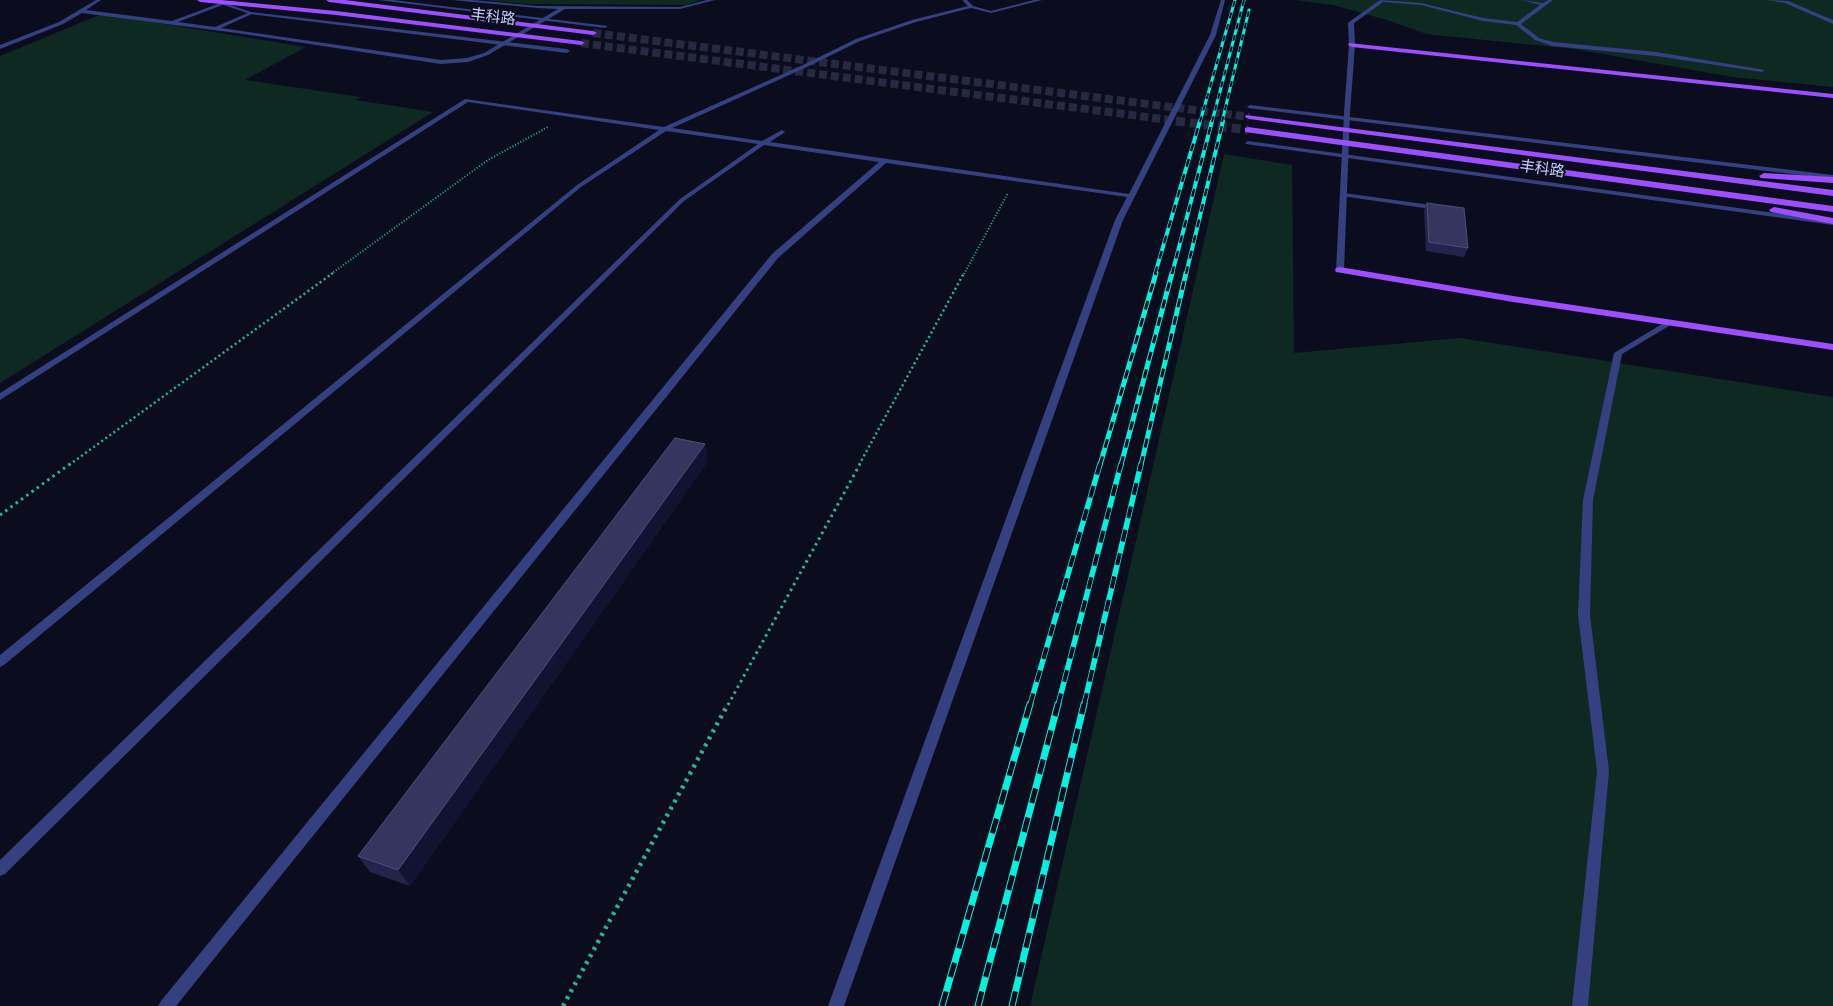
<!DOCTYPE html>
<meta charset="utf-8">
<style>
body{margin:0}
canvas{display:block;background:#0b0c1e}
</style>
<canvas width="1833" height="1006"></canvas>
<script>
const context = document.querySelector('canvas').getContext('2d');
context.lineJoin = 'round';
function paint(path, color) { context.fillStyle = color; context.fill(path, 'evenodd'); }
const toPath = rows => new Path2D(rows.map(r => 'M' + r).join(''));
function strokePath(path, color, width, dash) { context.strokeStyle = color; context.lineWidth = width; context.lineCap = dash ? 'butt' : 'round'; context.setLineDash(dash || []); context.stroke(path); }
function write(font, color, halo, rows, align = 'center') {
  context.font = font + ' Jost,"Noto Sans SC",sans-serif'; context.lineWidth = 4; context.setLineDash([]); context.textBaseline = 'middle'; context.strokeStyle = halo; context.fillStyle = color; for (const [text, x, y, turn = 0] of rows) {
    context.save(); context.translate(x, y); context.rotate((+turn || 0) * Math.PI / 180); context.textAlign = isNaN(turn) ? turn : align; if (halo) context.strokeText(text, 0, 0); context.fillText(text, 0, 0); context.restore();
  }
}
paint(toPath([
 [483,0,701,0,686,5,526,4],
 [1295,0,1833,0,1833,87,1733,77,1574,49,1426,34,1387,20,1333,5],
 [102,14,306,47,245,80,361,97,355,100,433,112,0,383,0,56],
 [1224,154,1292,165,1294,353,1461,338,1833,397,1833,1006,1030,1006]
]), '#0e2822');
strokePath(toPath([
 [593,33,1249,117],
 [581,43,1185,122]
]), '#272940', 8, [8, 4]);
strokePath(toPath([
 [1176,121,1248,130]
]), '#272940', 9, [9, 5]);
strokePath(toPath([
 [331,274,488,160,548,127],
 [964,274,1008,193]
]), '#29b390', 2, [1, 2]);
strokePath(toPath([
 [69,465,333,273],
 [859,465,964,273]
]), '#29b390', 2.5, [2, 3]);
strokePath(toPath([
 [0,515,70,464],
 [728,705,860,464]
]), '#29b390', 3, [2.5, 4]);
strokePath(toPath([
 [563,1006,728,704]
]), '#29b390', 4.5, [3, 5]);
paint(toPath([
 [378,0,393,0,608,26,605,28,378,0],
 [962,0,967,0,973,6,991,11,1034,0,1042,0,991,13,971,8,916,22,860,41,807,67,672,128,762,141,782,130,785,132,784,133,770,142,1129,194,1210,35,1221,0,1225,0,1216,35,1123,220,844,1006,828,1006,1115,220,1127,197,886,163,778,258,176,1006,158,1006,161,1001,772,254,879,162,764,145,684,201,5,874,0,876,0,860,680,199,758,144,666,131,581,187,4,665,0,667,0,655,577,185,659,130,468,102,0,400,0,393,465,99,664,127,803,65,856,39,912,20,968,6,962,0],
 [1380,0,1421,3,1483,18,1517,22,1540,5,1521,0,1543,3,1548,0,1553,0,1521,24,1539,38,1553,42,1656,52,1765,70,1762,72,1656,56,1552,46,1535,40,1516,25,1483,21,1421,5,1383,2,1353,24,1349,24,1349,22,1380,0],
 [1767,0,1788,1,1833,20,1833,24,1785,3,1767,0],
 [221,2,251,12,567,49,570,51,567,53,250,14,221,4,221,2],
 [1250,105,1833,175,1833,179,1248,108,1247,107,1250,105],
 [1248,141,1833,221,1833,225,1246,144,1245,143,1248,141],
 [1344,193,1438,206,1441,208,1438,210,1342,196,1342,194,1344,193]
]), '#34407f');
paint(toPath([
 [96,0,101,0,86,10,172,21,223,2,225,4,178,22,215,27,250,12,252,14,221,28,441,60,467,58,484,53,558,9,538,8,452,0,472,0,538,6,680,7,707,0,715,0,680,9,565,9,488,55,468,62,441,64,244,34,82,13,63,24,0,49,0,45,59,22,96,0],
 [1667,321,1670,321,1674,323,1622,354,1593,500,1590,615,1609,771,1588,1006,1572,1006,1597,771,1578,615,1583,500,1614,353,1667,321]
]), '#34407f');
paint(toPath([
 [1351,21,1354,23,1355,45,1350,113,1344,270,1340,272,1336,270,1344,113,1349,45,1348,23,1351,21]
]), '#34407f');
paint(toPath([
 [197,0,221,0,336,11,581,41,585,43,581,45,336,15,200,2,197,0],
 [326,0,345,0,593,31,597,33,593,35,329,2,326,0],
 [1349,43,1833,94,1833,98,1352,47,1348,45,1349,43],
 [1246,115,1833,190,1833,196,1249,119,1245,117,1246,115],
 [1248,127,1833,206,1833,212,1245,132,1245,128,1248,127],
 [1764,173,1833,177,1833,183,1761,178,1759,176,1764,173],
 [1774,207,1833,218,1833,224,1771,212,1769,210,1774,207],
 [1340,267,1513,296,1833,344,1833,350,1513,302,1336,272,1335,270,1336,268,1340,267]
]), '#9c4fff');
const railFar4 = toPath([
 [1200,122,1235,0],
 [1212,122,1244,0],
 [1222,122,1249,10]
]);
const railFar3 = toPath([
 [1155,274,1200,121],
 [1172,274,1212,121],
 [1186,274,1223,121]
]);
const railFar2 = toPath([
 [1100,465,1156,273],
 [1121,465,1172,273],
 [1141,465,1186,273]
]);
const railFar1 = toPath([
 [1030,705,1100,464],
 [1058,705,1121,464],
 [1084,705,1141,464]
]);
const rail = toPath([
 [942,1006,1030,704],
 [978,1006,1058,704],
 [1012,1006,1084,704]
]);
strokePath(railFar4, '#00f3de', 3);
strokePath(railFar3, '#00f3de', 4);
strokePath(railFar2, '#00f3de', 5);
strokePath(railFar1, '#00f3de', 5.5);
strokePath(rail, '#00f3de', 7);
strokePath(railFar4, '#0b0c1e', 2, [6]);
strokePath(railFar3, '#0b0c1e', 2.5, [8]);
strokePath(railFar2, '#0b0c1e', 3, [9]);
strokePath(railFar1, '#0b0c1e', 4, [12]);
strokePath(rail, '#0b0c1e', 5, [15]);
paint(toPath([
 [1427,203,1468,248,1464,257,1426,251,1424,211],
 [708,461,410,886,370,872,358,856]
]), '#23244d');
paint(toPath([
 [705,444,708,461,410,886,398,870]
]), '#121332');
const building = toPath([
 [1427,203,1464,208,1468,248,1429,242,1427,203],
 [675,438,705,444,398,870,358,856,675,438]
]);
paint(building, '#353660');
strokePath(building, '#4c4e79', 1);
write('15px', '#c8cdff', '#0b0c1e', [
 ["丰科路",493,18,7],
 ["丰科路",1542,170,8]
]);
</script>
